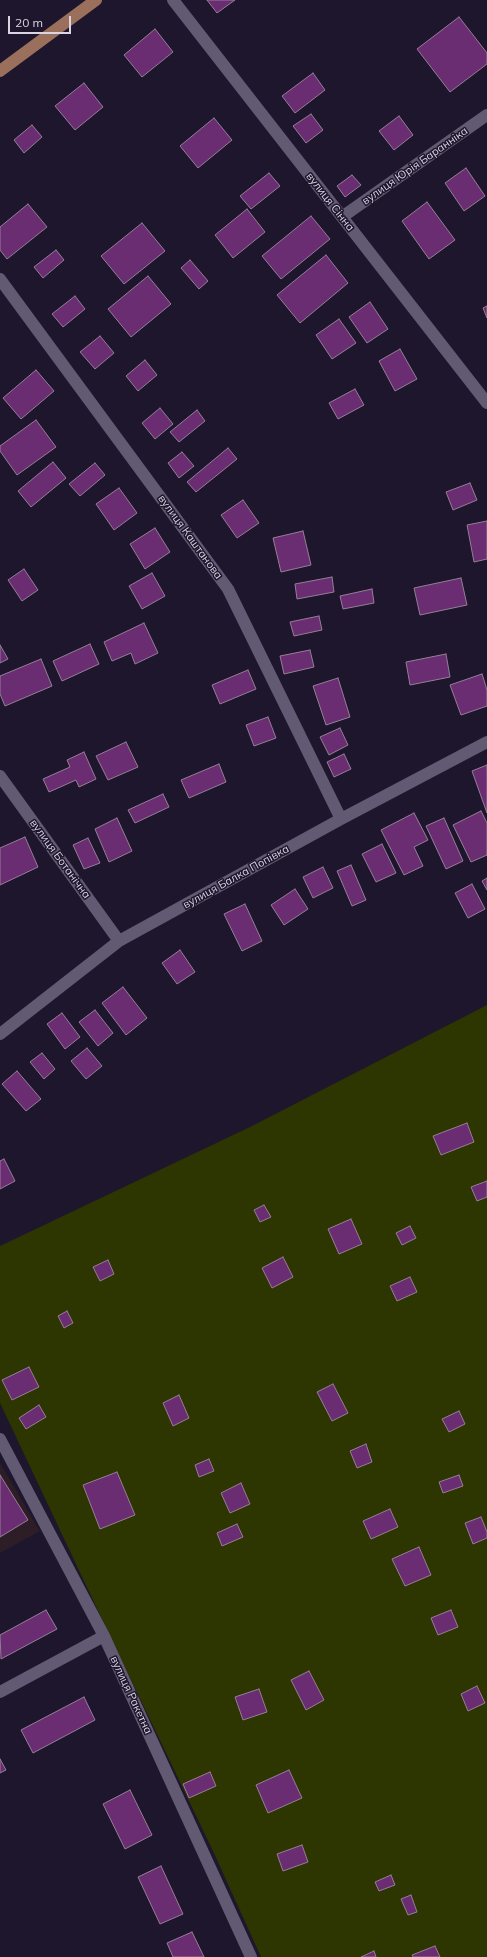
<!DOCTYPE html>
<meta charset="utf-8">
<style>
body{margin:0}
#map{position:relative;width:487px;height:1957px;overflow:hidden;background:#1e162c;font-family:Mulish,sans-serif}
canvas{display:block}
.scale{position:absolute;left:8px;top:16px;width:63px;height:18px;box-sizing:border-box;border:2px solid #dad5e4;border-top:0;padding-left:5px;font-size:12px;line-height:14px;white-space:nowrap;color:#dad5e4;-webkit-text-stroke:3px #1e162c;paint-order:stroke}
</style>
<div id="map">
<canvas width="487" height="1957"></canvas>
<div class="scale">20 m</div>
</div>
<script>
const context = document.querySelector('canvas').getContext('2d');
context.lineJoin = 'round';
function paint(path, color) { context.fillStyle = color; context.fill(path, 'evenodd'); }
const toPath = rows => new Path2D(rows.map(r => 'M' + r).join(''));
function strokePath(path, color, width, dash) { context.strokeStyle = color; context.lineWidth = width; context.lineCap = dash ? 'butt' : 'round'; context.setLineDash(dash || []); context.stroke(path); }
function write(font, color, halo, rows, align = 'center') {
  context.font = font + ' Mulish,sans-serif'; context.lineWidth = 3; context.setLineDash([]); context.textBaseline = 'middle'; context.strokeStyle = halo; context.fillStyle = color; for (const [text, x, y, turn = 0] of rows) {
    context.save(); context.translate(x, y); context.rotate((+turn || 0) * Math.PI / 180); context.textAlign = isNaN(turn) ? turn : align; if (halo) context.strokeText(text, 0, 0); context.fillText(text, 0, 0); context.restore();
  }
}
paint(toPath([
 [0,1463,40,1531,0,1553]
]), '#2c1d26');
paint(toPath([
 [487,1005,487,1957,261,1957,212,1849,109,1634,0,1403,0,1246,252,1126]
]), '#2d3500');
const building = toPath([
 [207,0,235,0,217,13,207,0],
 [459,17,487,53,487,64,450,92,417,49,459,17],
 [155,29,173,52,142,77,124,55,155,29],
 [313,73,325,90,295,113,282,96,313,73],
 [84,83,103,107,75,130,55,106,84,83],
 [311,114,323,130,306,143,293,126,311,114],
 [399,116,413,135,394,150,379,131,399,116],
 [214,118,232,140,198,168,180,146,214,118],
 [32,125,42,137,24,153,14,140,32,125],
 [466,168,485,196,464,211,445,183,466,168],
 [269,173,280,186,251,209,240,196,269,173],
 [352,175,361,185,345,197,337,186,352,175],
 [427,202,455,240,429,259,402,221,427,202],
 [28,204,47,227,7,259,0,250,0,227,28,204],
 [247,209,265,232,233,258,215,235,247,209],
 [311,216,330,239,281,279,262,256,311,216],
 [142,223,165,251,124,284,101,256,142,223],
 [56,250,64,260,43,278,34,267,56,250],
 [326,255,348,283,300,323,277,295,326,255],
 [190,260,208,281,199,289,181,268,190,260],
 [148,276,171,304,131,337,108,309,148,276],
 [75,296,85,309,63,327,52,314,75,296],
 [370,302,388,329,367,343,349,317,370,302],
 [487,306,487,318,483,308,487,306],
 [339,319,356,343,332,359,316,335,339,319],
 [100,336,114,353,95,369,80,352,100,336],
 [400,349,417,379,395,391,379,361,400,349],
 [145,360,157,375,138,391,126,376,145,360],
 [36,370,54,391,21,419,3,398,36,370],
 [355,389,364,405,338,419,329,403,355,389],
 [160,408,173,424,155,439,142,423,160,408],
 [197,410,205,421,179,442,170,432,197,410],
 [36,420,56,447,17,475,0,451,0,446,36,420],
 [228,448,237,459,196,492,187,482,228,448],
 [182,452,194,466,179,478,168,463,182,452],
 [53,462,66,478,31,507,18,491,53,462],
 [95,463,105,475,80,496,69,484,95,463],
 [470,483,477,500,453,510,446,492,470,483],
 [119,488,137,513,114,530,96,504,119,488],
 [243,500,259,523,237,538,221,515,243,500],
 [487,521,487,559,474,562,467,525,487,521],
 [155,528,170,552,145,569,130,544,155,528],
 [303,531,311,565,281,572,273,538,303,531],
 [24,569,38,590,22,601,8,580,24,569],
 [152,573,165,596,142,609,129,586,152,573],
 [332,577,334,592,297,599,295,584,332,577],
 [461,578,467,605,420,615,414,588,461,578],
 [372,589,374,603,343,609,340,596,372,589],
 [319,616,322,630,294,636,290,622,319,616],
 [144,623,158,653,135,664,131,653,112,661,104,642,144,623],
 [90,644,99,664,62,681,53,661,90,644],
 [0,645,8,659,0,663,0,645],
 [310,650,314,667,284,674,280,656,310,650],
 [446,654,450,677,410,685,406,662,446,654],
 [41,659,52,686,5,706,0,694,0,676,41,659],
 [248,670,256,689,220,704,212,685,248,670],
 [482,674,487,690,487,706,461,715,450,685,482,674],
 [338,678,350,717,326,725,313,686,338,678],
 [268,717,276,738,254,746,246,725,268,717],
 [340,728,348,745,329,755,320,737,340,728],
 [126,742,138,767,108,780,96,756,126,742],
 [84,752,96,779,79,787,76,780,49,792,43,779,70,767,67,760,84,752],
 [344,754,351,769,334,777,327,762,344,754],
 [219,764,226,782,189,798,181,780,219,764],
 [487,765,487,813,472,771,487,765],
 [163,794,169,807,135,823,128,810,163,794],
 [481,811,487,823,487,855,471,862,453,825,481,811],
 [414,813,428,840,414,847,423,866,404,875,381,830,414,813],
 [117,818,132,851,109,862,95,829,117,818],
 [444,818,463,861,446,869,426,826,444,818],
 [25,837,38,867,0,885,0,848,25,837],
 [88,838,100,863,84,869,73,845,88,838],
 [382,844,396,873,376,882,362,854,382,844],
 [351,865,366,900,352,906,337,871,351,865],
 [323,867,333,888,313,898,303,877,323,867],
 [487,878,487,890,482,881,487,878],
 [472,884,485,909,468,918,455,893,472,884],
 [295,889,308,909,284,925,271,905,295,889],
 [245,904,262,941,242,951,224,914,245,904],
 [180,950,195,972,177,984,162,963,180,950],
 [123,987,147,1018,126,1035,102,1003,123,987],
 [95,1010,113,1033,98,1046,79,1022,95,1010],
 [62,1013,80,1037,65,1049,47,1024,62,1013],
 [87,1048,102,1066,86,1079,71,1061,87,1048],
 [42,1053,55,1069,44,1079,30,1062,42,1053],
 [17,1071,41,1099,26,1111,2,1084,17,1071],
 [467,1123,474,1142,441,1155,433,1136,467,1123],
 [4,1159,15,1181,0,1189,0,1161,4,1159],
 [487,1181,487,1197,477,1201,471,1187,487,1181],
 [264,1205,271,1217,260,1222,254,1210,264,1205],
 [351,1219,362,1244,339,1254,328,1229,351,1219],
 [410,1226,416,1238,402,1245,396,1233,410,1226],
 [283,1257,293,1277,272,1288,262,1268,283,1257],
 [108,1260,114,1274,100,1281,93,1267,108,1260],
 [410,1277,417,1292,397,1301,390,1286,410,1277],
 [67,1311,73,1323,64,1328,58,1316,67,1311],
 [29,1367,39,1387,12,1400,2,1380,29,1367],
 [333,1384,348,1413,332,1421,317,1392,333,1384],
 [179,1395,189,1418,173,1426,163,1403,179,1395],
 [39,1405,46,1417,26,1429,19,1418,39,1405],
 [459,1411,465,1424,449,1432,442,1419,459,1411],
 [366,1444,372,1462,357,1468,350,1451,366,1444],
 [209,1459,214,1471,199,1477,195,1465,209,1459],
 [117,1472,135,1515,100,1529,83,1485,117,1472],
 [0,1475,28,1520,0,1537,0,1475],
 [459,1475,463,1486,443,1493,439,1482,459,1475],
 [241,1483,250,1504,230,1513,221,1493,241,1483],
 [390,1509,398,1527,371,1539,363,1521,390,1509],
 [481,1517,487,1532,487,1538,473,1544,465,1523,481,1517],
 [237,1524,243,1537,222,1546,217,1533,237,1524],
 [419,1547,431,1575,405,1586,392,1559,419,1547],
 [46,1610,57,1629,1,1659,0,1635,46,1610],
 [451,1610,458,1627,438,1635,431,1618,451,1610],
 [309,1671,324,1700,306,1710,291,1680,309,1671],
 [477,1686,485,1703,468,1711,461,1694,477,1686],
 [259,1689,267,1712,243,1720,235,1697,259,1689],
 [84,1697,95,1720,33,1753,21,1730,84,1697],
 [0,1759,6,1770,0,1773,0,1759],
 [289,1770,302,1798,268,1813,256,1785,289,1770],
 [210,1772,216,1786,189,1798,183,1784,210,1772],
 [130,1790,152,1835,125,1849,103,1804,130,1790],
 [302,1845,308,1862,283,1871,277,1854,302,1845],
 [161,1866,183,1914,160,1924,138,1877,161,1866],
 [391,1875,395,1885,379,1891,375,1882,391,1875],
 [411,1895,417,1912,408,1915,401,1899,411,1895],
 [192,1932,204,1957,173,1957,167,1943,192,1932],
 [435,1946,440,1957,413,1957,412,1955,435,1946],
 [374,1951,376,1957,361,1957,374,1951]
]);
paint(building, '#6b2d72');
strokePath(building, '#947f96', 1);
strokePath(toPath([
 [173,0,487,403],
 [342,217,487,115],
 [0,279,228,589,341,819],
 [0,776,119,941],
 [0,1034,119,941,341,819,487,742],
 [0,1439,104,1636,251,1957],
 [0,1692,104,1636]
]), '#625973', 12);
strokePath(toPath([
 [0,71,96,0]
]), '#9a6f5b', 12);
write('11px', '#dad5e4', '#1e162c', [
 ["вулиця Юрія Баранніка",415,166,-35],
 ["вулиця Сінна",330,202,52],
 ["вулиця Каштанова",190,537,54],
 ["вулиця Ботанічна",60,859,54],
 ["вулиця Балка Попівка",236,877,-29],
 ["вулиця Ракетна",131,1695,65]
]);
</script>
